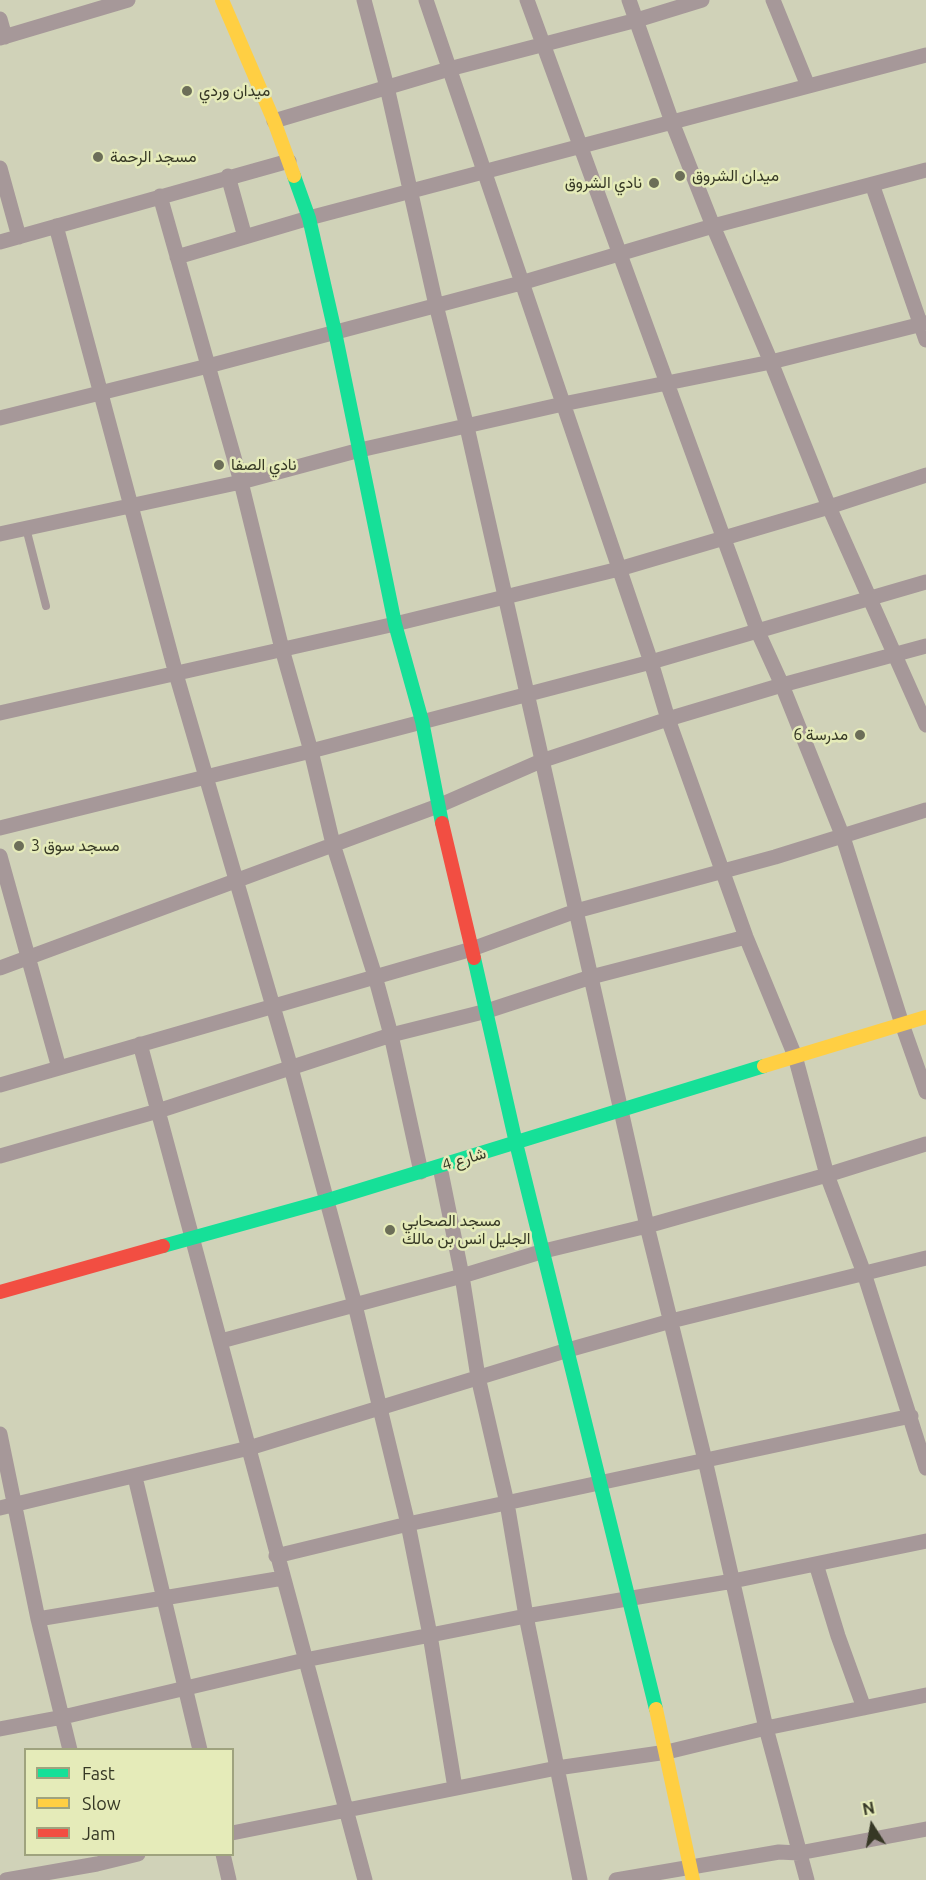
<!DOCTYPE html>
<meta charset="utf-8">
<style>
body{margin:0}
#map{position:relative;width:926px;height:1880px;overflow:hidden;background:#d0d2b8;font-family:Ubuntu,sans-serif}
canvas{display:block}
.legend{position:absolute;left:24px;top:1748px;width:210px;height:108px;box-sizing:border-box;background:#e5ebb9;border:2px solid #9fa37e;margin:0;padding:8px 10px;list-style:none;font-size:18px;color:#363825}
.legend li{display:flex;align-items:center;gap:12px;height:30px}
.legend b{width:30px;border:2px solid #9fa37e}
.north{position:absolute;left:842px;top:1796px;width:60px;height:60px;-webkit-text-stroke:4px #e5ebb9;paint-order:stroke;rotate:349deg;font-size:16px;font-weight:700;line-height:24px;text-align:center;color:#363825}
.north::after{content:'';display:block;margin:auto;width:21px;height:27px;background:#363825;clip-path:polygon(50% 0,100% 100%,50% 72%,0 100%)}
</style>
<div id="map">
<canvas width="926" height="1880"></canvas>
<ul class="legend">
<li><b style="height:8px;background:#16e098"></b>Fast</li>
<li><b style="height:8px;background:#ffcf43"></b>Slow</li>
<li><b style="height:8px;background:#f24e42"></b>Jam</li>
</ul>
<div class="north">N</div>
</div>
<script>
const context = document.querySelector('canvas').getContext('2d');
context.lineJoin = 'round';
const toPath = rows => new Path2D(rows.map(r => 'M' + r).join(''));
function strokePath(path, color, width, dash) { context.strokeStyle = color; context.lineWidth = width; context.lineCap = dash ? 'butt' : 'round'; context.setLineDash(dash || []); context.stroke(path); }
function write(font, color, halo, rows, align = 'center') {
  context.font = font + ' Ubuntu,Vazirmatn,sans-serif'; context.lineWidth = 5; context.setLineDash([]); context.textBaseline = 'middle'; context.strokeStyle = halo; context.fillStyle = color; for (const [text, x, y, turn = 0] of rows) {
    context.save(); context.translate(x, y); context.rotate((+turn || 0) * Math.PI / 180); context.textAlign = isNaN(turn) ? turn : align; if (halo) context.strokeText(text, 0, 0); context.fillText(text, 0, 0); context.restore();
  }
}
strokePath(toPath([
 [26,528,46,606]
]), '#a69899', 8);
strokePath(toPath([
 [364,0,387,87,436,305,467,427,647,1226,705,1460,766,1728,807,1880],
 [426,0,651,662,668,719,746,937,795,1056,827,1175,864,1273,926,1468],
 [527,0,758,632,782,685,843,837,902,1024,926,1092],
 [629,0,672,122,713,226,771,362,829,507,926,725],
 [773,0,808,86],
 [0,19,5,37],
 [0,38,128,0],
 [274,121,449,69,637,20,702,0],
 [0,168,19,237],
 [228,176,245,237],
 [872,184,926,340],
 [160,196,241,482,282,649,311,751,333,844,375,976,391,1035,421,1172],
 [56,226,176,674,291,1068,355,1305,408,1524,430,1635,455,1788],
 [0,242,289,161],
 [177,257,309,218,926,55],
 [0,418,208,366,521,283,713,226,926,170],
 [0,534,241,482,360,450,563,404,771,362,926,323],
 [0,713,395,624,619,569,829,507,926,475],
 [0,828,311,751,651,662,926,582],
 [0,856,59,1068],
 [0,968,438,806,541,761,668,719,782,685,926,646],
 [140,1044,365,1880],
 [0,1085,472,949,576,911,775,857,926,810],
 [0,1156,158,1111,391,1035,487,1011,591,977,746,937],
 [440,1167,462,1276,478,1377,507,1503,526,1616,580,1880],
 [221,1341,462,1276,544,1251,647,1226,827,1175,926,1144],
 [0,1434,38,1619,70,1750],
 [135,1477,200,1750],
 [0,1508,249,1448,568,1350,671,1321,926,1258],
 [276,1556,408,1524,911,1416],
 [816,1564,838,1636,864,1708],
 [38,1619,283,1578],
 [0,1729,63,1717,305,1660,526,1616,733,1581,926,1541],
 [232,1833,557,1768,667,1752,766,1728,926,1695],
 [223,1854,229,1880],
 [6,1880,97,1864,138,1854],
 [616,1880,779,1852,799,1853,926,1829]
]), '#a69899', 15);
strokePath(toPath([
 [294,176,309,218,335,332,395,624,422,721,442,823],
 [474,958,516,1143,656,1709],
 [163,1246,325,1201,764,1066]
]), '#16e098', 14);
strokePath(toPath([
 [222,0,274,121,294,176],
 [764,1066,926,1017],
 [656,1709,693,1880]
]), '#ffcf43', 14);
strokePath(toPath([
 [442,823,474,958],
 [0,1292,163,1246]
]), '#f24e42', 14);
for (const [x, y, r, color] of [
 [187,91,6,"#6c6e58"],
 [98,157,6,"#6c6e58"],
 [680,176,6,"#6c6e58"],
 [654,183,6,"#6c6e58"],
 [219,465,6,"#6c6e58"],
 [860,735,6,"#6c6e58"],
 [19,846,6,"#6c6e58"],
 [390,1230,6,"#6c6e58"]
]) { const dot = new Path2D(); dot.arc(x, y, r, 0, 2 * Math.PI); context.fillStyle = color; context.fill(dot); strokePath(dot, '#e5ebb9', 2); }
write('16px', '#363825', '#e5ebb9', [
 ["ميدان وردي",199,91],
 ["مسجد الرحمة",110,157],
 ["ميدان الشروق",692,176],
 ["نادي الشروق",642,183,"right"],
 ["نادي الصفا",231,465],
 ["مدرسة 6",848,735,"right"],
 ["مسجد سوق 3",31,846],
 ["مسجد الصحابي",402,1221],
 ["الجليل انس بن مالك",402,1239]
], 'left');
write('16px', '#363825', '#e5ebb9', [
 ["شارع 4",464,1159,-17]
]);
</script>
